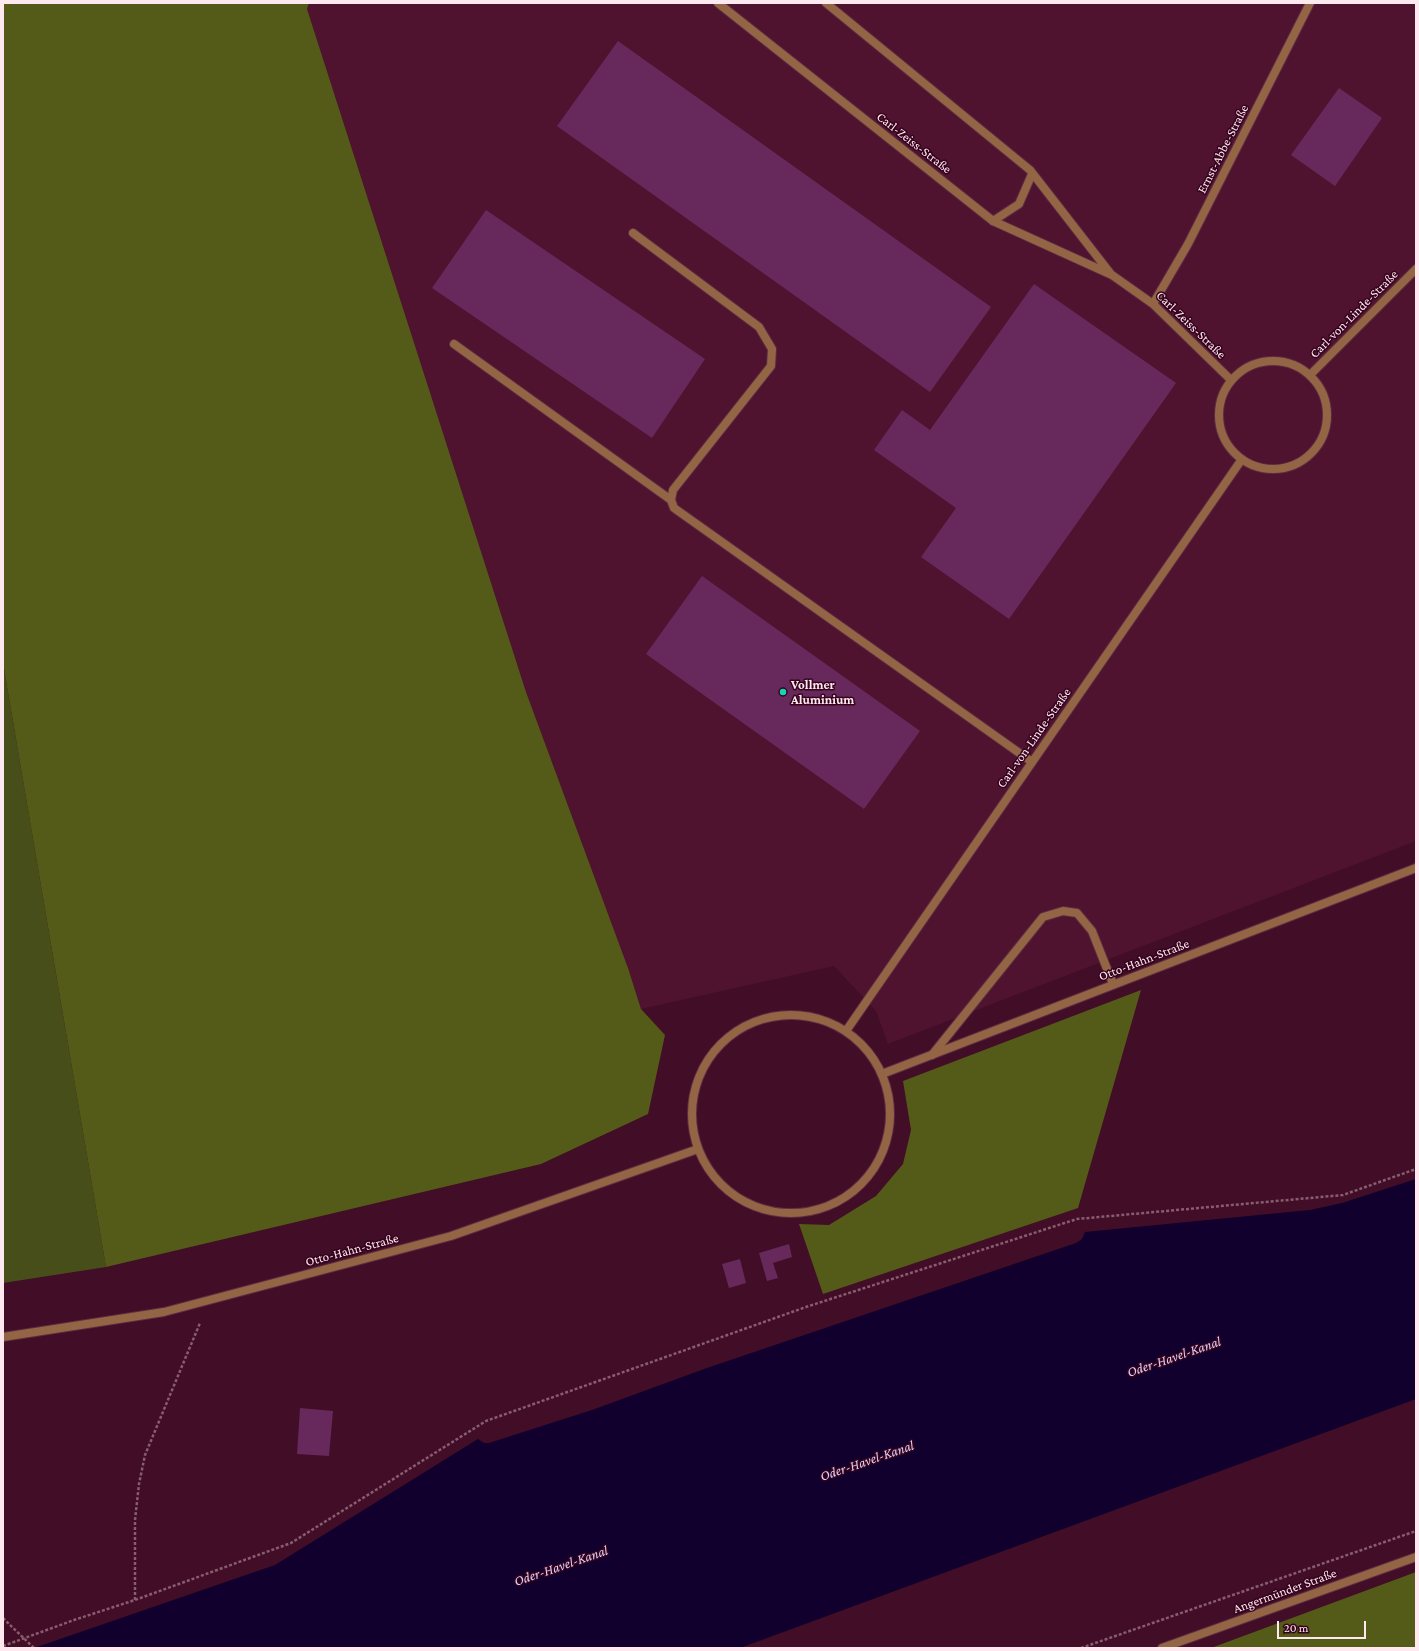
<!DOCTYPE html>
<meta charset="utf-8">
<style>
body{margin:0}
#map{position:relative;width:1419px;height:1651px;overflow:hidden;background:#420d26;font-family:"Crimson Pro",serif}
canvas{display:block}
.frame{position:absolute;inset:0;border:4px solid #ffe9f0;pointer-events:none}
.scale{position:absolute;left:1277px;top:1621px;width:89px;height:18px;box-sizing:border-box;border:2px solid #ffe9f0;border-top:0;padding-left:5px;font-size:12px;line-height:14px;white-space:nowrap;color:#ffe9f0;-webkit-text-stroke:3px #36031d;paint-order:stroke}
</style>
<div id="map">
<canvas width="1419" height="1651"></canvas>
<div class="frame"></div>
<div class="scale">20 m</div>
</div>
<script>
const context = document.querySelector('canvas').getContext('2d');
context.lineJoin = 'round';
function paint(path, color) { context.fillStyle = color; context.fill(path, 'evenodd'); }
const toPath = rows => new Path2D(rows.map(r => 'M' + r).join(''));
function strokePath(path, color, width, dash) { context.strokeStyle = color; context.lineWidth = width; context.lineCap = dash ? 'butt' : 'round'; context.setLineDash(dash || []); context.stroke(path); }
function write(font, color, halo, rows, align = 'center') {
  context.font = font + ' "Crimson Pro",serif'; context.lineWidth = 3; context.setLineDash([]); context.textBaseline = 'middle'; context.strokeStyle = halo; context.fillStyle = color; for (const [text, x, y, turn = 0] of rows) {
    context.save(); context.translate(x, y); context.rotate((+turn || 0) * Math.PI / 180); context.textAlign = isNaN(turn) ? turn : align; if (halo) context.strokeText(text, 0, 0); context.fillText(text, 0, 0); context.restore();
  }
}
paint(toPath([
 [309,3,1416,3,1416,841,888,1044,876,1011,834,966,641,1009,628,968,526,692,307,9]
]), '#4f1330');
paint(toPath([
 [3,663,106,1267,3,1283]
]), '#484e19');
paint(toPath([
 [3,3,309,3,307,9,526,692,628,968,641,1009,665,1035,648,1114,541,1164,106,1267,3,663],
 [1141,990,1078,1208,823,1294,799,1224,829,1225,876,1196,903,1164,911,1130,903,1081],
 [1416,1572,1416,1648,1211,1648]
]), '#545b18');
paint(toPath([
 [1416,1179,1416,1399,740,1648,34,1648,275,1565,478,1439,484,1443,489,1443,592,1410,707,1368,1076,1243,1082,1239,1085,1232,1310,1210,1342,1203]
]), '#11002d');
paint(toPath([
 [618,41,991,307,930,392,557,126],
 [1339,88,1382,118,1335,186,1291,155],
 [486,210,705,359,652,438,432,288],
 [1034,284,1176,383,1009,619,921,557,956,508,874,450,902,410,930,430],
 [702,576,920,731,864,809,646,654],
 [789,1244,792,1257,773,1263,778,1278,767,1281,759,1253],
 [740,1259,746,1283,729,1288,722,1264],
 [300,1408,333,1411,329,1456,297,1454]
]), '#67295b');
const lane = toPath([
 [993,221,1019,204,1032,174],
 [633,233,759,327,772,349,771,366,673,490,671,500,674,508,1032,762],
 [454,344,671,500],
 [932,1055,1043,917,1063,911,1077,913,1092,931,1113,984]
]);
const street = toPath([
 [718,3,993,221,1112,275,1153,304,1231,380],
 [826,3,1030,170,1110,273],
 [1153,304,1188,244,1310,3],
 '1219 415a54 54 0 1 1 108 0a54 54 0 1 1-108 0Z',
 [1310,375,1416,269],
 '692 1114a99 99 0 1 1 198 0a99 99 0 1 1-198 0Z',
 [846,1031,1242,459],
 [882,1074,1416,868],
 [3,1337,164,1312,451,1236,698,1149],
 [1162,1648,1416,1557]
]);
strokePath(lane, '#5c2c42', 10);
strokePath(street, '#5c2c42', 10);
strokePath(toPath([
 [135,1600,135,1520,139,1484,145,1455,200,1323],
 [3,1618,10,1625],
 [3,1646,74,1620,135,1600,291,1543,486,1421,806,1307,1077,1219,1343,1195,1416,1169],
 [1081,1648,1416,1531]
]), '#875d70', 2.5, [3, 2]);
strokePath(lane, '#946544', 8);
strokePath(street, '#946544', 8);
strokePath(toPath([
 [10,1625,34,1648]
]), '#875d70', 2.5, [3, 2]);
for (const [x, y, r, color] of [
 [783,692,4,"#17d5b2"]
]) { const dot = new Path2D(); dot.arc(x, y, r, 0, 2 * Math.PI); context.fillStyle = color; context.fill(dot); strokePath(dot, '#36031d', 1.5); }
write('13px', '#ffe9f0', '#36031d', [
 ["Carl-Zeiss-Straße",914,143,38],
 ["Ernst-Abbe-Straße",1223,149,-63],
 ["Carl-von-Linde-Straße",1354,314,-45],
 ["Carl-Zeiss-Straße",1191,325,44],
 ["Carl-von-Linde-Straße",1034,738,-55],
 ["Otto-Hahn-Straße",1144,960,-21],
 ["Otto-Hahn-Straße",352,1250,-15],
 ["Angermünder Straße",1285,1591,-20]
]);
write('bold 13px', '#ffe9f0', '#36031d', [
 ["Vollmer",791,685],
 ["Aluminium",791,700]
], 'left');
write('italic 14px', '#dbd2fb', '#36031d', [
 ["Oder-Havel-Kanal",1174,1357,-19],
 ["Oder-Havel-Kanal",867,1461,-19],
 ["Oder-Havel-Kanal",561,1566,-19]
]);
</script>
